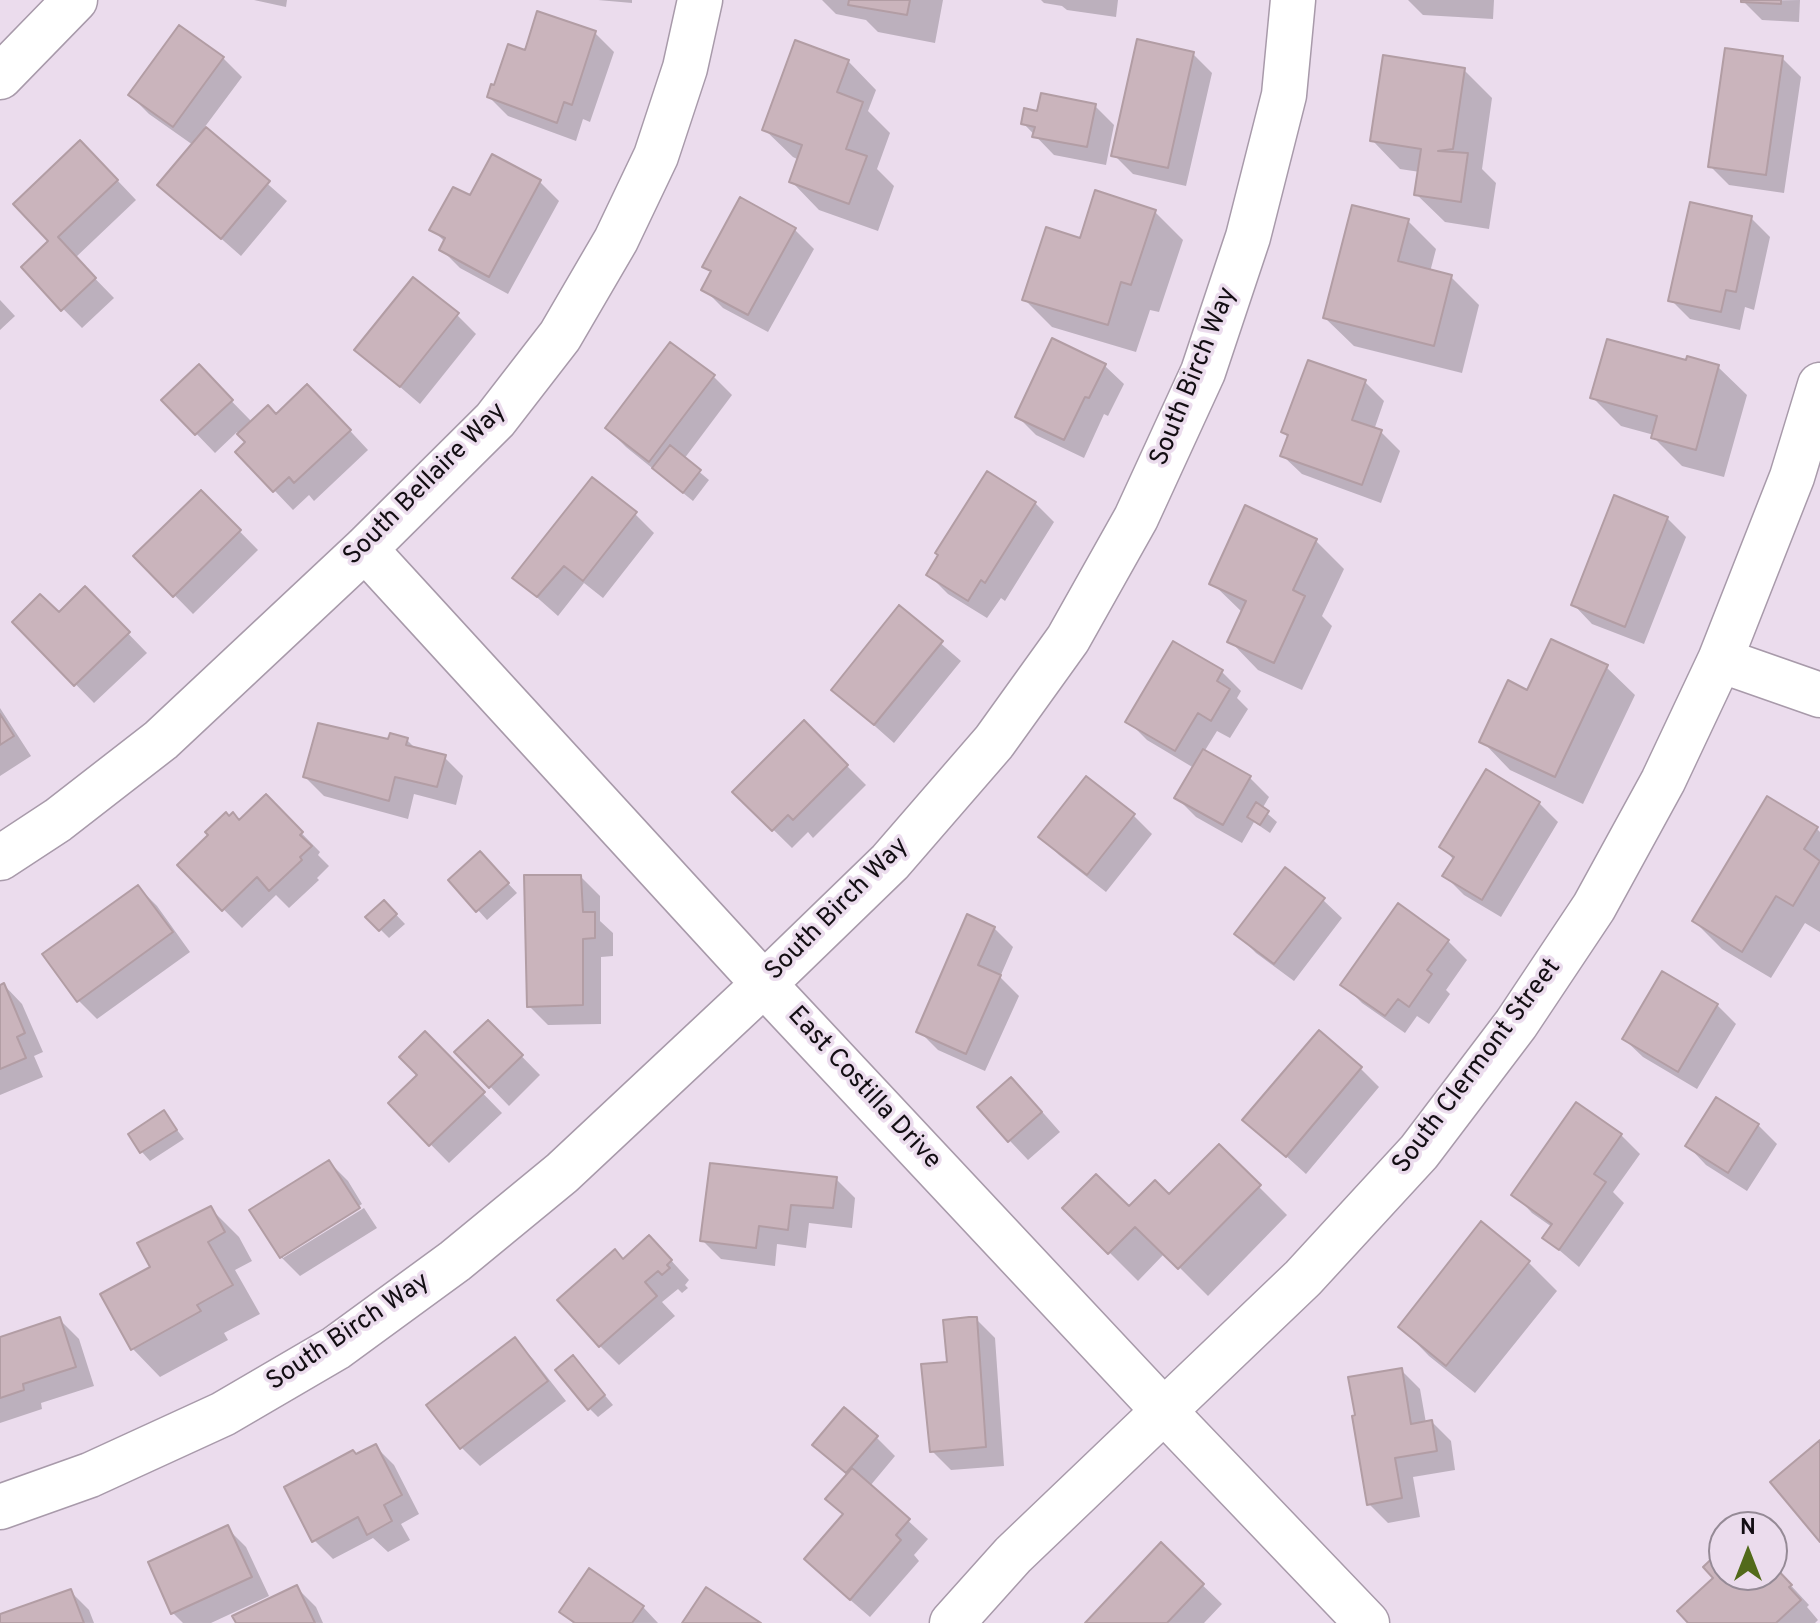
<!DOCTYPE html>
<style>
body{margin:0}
#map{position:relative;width:1820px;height:1623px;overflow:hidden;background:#ebdced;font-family:Overpass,sans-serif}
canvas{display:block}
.north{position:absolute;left:1708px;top:1511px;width:80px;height:80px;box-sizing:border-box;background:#ebdced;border:2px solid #958a96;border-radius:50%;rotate:0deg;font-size:22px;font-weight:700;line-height:32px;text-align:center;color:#130e13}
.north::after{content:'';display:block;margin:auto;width:28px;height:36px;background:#526a1a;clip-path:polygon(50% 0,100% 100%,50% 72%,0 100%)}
</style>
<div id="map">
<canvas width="1820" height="1623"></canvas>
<div class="north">N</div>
</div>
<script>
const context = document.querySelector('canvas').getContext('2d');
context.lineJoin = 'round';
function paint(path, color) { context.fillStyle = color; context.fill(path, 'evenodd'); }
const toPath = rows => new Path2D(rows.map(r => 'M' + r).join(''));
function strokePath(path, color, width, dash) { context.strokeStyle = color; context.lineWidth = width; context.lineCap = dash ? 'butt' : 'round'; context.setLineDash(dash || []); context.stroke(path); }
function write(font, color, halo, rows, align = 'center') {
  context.font = font + ' Overpass,sans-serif'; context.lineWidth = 7; context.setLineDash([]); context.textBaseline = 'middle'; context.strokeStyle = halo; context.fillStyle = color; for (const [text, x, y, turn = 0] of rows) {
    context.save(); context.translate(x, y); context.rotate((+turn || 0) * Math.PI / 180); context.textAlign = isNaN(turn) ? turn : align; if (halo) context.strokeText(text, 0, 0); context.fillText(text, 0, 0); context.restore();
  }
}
paint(toPath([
 [254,0,287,0,286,7],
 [598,0,632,0,632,3],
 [822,0,943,0,935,43,878,32,866,20,836,14],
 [1041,0,1118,0,1116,17,1067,10,1062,6,1044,3],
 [1408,0,1494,0,1493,19,1423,15],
 [1800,0,1799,22,1762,20,1743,1],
 [595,33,614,52,590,122,583,119,576,141,508,116,489,97,526,52],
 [1193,54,1212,73,1186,186,1133,174,1114,155],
 [223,58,242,77,204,128,287,201,241,256,160,185,193,145,149,114,130,95],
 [1782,58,1801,77,1784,193,1729,185,1710,166],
 [848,61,876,90,868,111,890,133,877,169,894,186,878,231,819,210,791,181,799,160,793,157,764,129],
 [1464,70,1492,98,1482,169,1496,183,1489,229,1445,222,1416,194,1420,172,1400,169,1372,140],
 [1095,106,1114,125,1106,165,1054,155,1023,123,1039,113],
 [99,161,136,200,75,258,114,298,82,328,23,268,51,241],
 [540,182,559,201,508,294,460,268,441,249,445,242,432,229],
 [1155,212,1183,240,1159,312,1150,310,1136,352,1052,327,1024,299,1081,241],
 [1751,218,1770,237,1754,310,1745,307,1740,330,1690,319,1671,300],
 [1408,221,1436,249,1430,272,1451,277,1479,305,1462,373,1354,346,1325,318],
 [795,230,814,249,768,332,723,308,704,289,712,274,705,266],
 [0,300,15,316,0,330],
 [457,315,476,334,420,404,357,350],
 [1687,363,1718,367,1747,395,1724,477,1682,466,1654,438,1654,435,1621,426,1593,398],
 [1105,366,1124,384,1108,416,1104,414,1084,458,1036,435,1017,416],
 [198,367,252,422,326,405,368,450,314,501,309,495,293,510,238,452,248,442,237,432,215,453,164,400],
 [713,376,732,395,684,459,709,480,693,501,626,447,607,428],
 [1365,382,1384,401,1374,430,1381,432,1400,451,1381,503,1302,474,1283,456,1289,438,1283,432],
 [201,492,258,550,193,614,136,556],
 [1035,503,1054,522,1005,601,1001,598,987,618,948,594,929,575],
 [635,514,654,533,603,598,584,583,558,616,515,578],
 [1667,518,1686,537,1644,644,1592,624,1574,605],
 [1316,541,1344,569,1322,616,1332,626,1302,690,1258,670,1230,641,1243,613,1212,583],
 [85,589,147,653,94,703,15,622,59,615],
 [900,608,961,661,894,743,833,689],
 [1606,667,1635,695,1583,804,1510,770,1482,741,1528,692],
 [1222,672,1241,691,1237,698,1248,709,1230,738,1217,731,1204,752,1250,778,1269,797,1262,809,1277,822,1270,833,1254,822,1242,843,1196,817,1177,798,1194,768,1147,740,1128,721],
 [0,708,31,756,0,776],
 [804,723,866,785,813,838,808,832,792,848,735,792],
 [407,740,416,749,444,757,463,776,456,805,414,794,408,819,324,796,305,777,389,741],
 [266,797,320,852,318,855,329,866,317,878,319,880,289,908,276,895,242,928,180,865,240,822],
 [1539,803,1558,822,1501,917,1464,895,1445,876,1454,860,1441,846],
 [1133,815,1152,834,1106,892,1059,855,1041,837],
 [1816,828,1820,832,1820,932,1805,923,1771,978,1722,949,1694,921],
 [489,863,517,893,487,920,451,880],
 [581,877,600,896,600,921,613,933,613,956,601,957,601,1024,548,1025,529,1006],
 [138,887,157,906,190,952,97,1019,78,1000],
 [1323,900,1342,918,1294,981,1256,953,1237,934],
 [384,902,405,924,389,938,368,917],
 [994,928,1013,947,1000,977,1019,996,985,1071,938,1050,919,1031],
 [1448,941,1467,960,1446,990,1450,994,1429,1024,1417,1016,1405,1033,1362,1003,1343,984],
 [4,985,22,1004,43,1052,34,1056,43,1077,0,1095,0,987],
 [1717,1005,1736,1024,1697,1089,1643,1057,1624,1039],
 [488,1022,540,1075,509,1106,457,1052],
 [425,1034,502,1113,449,1163,390,1103,420,1075],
 [1360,1068,1379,1087,1306,1174,1245,1119],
 [1030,1098,1060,1132,1028,1160,979,1108],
 [164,1113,184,1139,150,1161,142,1152],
 [1758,1125,1777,1144,1747,1191,1706,1165,1688,1146],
 [1621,1135,1640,1154,1613,1192,1624,1203,1579,1267,1545,1238,1552,1227,1532,1213,1514,1194],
 [1219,1147,1287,1215,1208,1296,1165,1253,1138,1281,1065,1208,1129,1209,1169,1197],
 [329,1162,348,1181,362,1204,283,1254,283,1258,364,1208,377,1228,300,1276,281,1257],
 [836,1179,855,1198,852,1228,809,1223,806,1248,777,1244,775,1266,721,1259,702,1240],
 [210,1208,239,1237,252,1261,235,1270,260,1314,224,1333,228,1340,160,1377,132,1348,153,1267],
 [668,1257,689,1280,685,1285,688,1288,682,1293,678,1289,662,1302,675,1316,619,1365,600,1346,624,1261],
 [1528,1262,1557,1291,1475,1393,1429,1356,1401,1327],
 [976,1319,995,1338,1004,1466,951,1470,932,1451,949,1364],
 [60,1320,79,1339,94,1386,41,1403,42,1409,0,1423,0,1339],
 [514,1340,533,1359,566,1401,480,1466,461,1447],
 [581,1367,613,1405,598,1417,589,1408],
 [1401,1370,1420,1389,1426,1423,1432,1422,1451,1441,1455,1470,1413,1477,1420,1517,1388,1523,1369,1504],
 [876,1437,895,1456,870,1486,928,1539,914,1555,919,1561,870,1617,825,1578,844,1515,848,1476,815,1445],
 [375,1446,394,1465,419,1514,401,1524,410,1540,388,1552,373,1538,333,1559,314,1540,357,1456],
 [227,1528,246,1547,269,1596,211,1623,183,1623,173,1613],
 [1161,1545,1222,1604,1204,1623,1088,1623],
 [1724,1550,1724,1575,1772,1575,1772,1565,1809,1605,1807,1607,1818,1620,1815,1623,1690,1623,1715,1578],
 [297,1588,316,1607,323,1623,238,1623],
 [70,1591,89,1610,94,1623,0,1623,0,1617],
 [643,1607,658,1623,573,1623,561,1611]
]), '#0003');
const building = toPath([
 [849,0,910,0,907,15,848,5,849,0],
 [1741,0,1781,0,1781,4,1741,2,1741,0],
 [537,11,596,31,572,105,564,102,557,123,487,97,491,84,494,85,508,44,525,50,537,11],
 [179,25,224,57,173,127,128,95,179,25],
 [1137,39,1194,52,1168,168,1111,156,1137,39],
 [795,40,849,60,837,92,863,102,846,149,867,156,849,204,789,182,802,145,762,130,795,40],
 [1725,48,1783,56,1766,175,1708,167,1725,48],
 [1383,55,1465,68,1453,149,1438,151,1468,153,1461,202,1414,195,1421,149,1370,141,1383,55],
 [1041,93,1096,104,1087,147,1032,137,1035,127,1021,124,1024,108,1037,111,1041,93],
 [206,127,270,181,221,239,157,185,206,127],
 [80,140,118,180,58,237,96,278,61,311,21,267,48,241,13,204,80,140],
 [492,154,541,180,489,277,439,250,445,238,429,230,453,187,470,195,492,154],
 [1095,190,1156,210,1131,285,1121,282,1108,325,1022,300,1046,227,1080,238,1095,190],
 [740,197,796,228,748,315,701,290,711,271,702,267,740,197],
 [1690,202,1752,216,1736,292,1726,290,1721,312,1668,301,1690,202],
 [1352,205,1409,219,1398,261,1452,275,1434,346,1323,318,1352,205],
 [413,277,459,313,400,387,354,350,413,277],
 [1052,338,1106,364,1089,398,1085,397,1064,440,1015,417,1052,338],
 [1607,339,1686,360,1687,356,1719,365,1696,450,1651,438,1657,416,1590,398,1607,339],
 [670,342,715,375,649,462,605,428,670,342],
 [1308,360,1366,380,1352,420,1382,430,1362,485,1280,456,1288,435,1281,432,1308,360],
 [199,364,233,400,195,435,161,400,199,364],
 [307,384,351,430,294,483,289,477,273,492,235,452,245,442,237,434,268,405,276,414,307,384],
 [670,445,701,470,683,493,652,468,670,445],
 [987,471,1036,502,985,583,981,580,968,601,926,575,938,555,935,553,987,471],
 [592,477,637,512,583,581,564,566,537,597,512,578,592,477],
 [201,490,241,530,173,597,133,556,201,490],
 [1614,495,1668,517,1625,627,1571,605,1614,495],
 [1245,505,1317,539,1293,590,1305,596,1274,663,1227,642,1246,601,1209,584,1245,505],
 [85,586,130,632,74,686,12,622,40,594,59,612,85,586],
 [899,605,943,641,874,725,831,690,899,605],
 [1551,639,1608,665,1555,777,1479,742,1508,680,1527,690,1551,639],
 [1173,641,1223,670,1217,681,1230,689,1211,721,1198,713,1175,751,1125,722,1173,641],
 [0,714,14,736,0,745,0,714],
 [804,720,848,765,793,820,788,815,772,831,732,792,804,720],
 [318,723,388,739,390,733,408,738,406,745,446,755,437,787,395,777,389,801,303,777,318,723],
 [1203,749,1251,776,1223,825,1174,798,1203,749],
 [1486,769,1540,802,1482,900,1442,876,1454,857,1439,847,1486,769],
 [1086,776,1135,814,1087,875,1038,837,1086,776],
 [266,794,303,832,300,835,312,846,300,857,302,860,269,891,257,877,222,911,177,865,208,835,205,832,226,812,229,816,233,812,239,820,266,794],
 [1767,796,1818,827,1804,849,1820,861,1793,906,1776,896,1742,952,1692,921,1767,796],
 [1256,802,1269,811,1260,825,1247,817,1256,802],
 [480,851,509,883,476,912,448,880,480,851],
 [1285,867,1325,898,1274,964,1234,934,1285,867],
 [524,875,581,875,583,912,595,912,595,938,583,939,583,1005,527,1007,524,875],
 [138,885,173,932,77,1002,42,954,138,885],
 [384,900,397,914,379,931,365,917,384,900],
 [1398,903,1449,940,1427,970,1432,974,1409,1007,1398,999,1385,1016,1340,985,1398,903],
 [967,914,995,927,978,965,1001,975,966,1054,916,1032,967,914],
 [1662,971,1718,1004,1678,1072,1622,1039,1662,971],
 [4,983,25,1033,17,1037,26,1058,0,1069,0,985,4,983],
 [488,1020,523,1055,489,1088,454,1052,488,1020],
 [1319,1030,1362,1067,1286,1157,1242,1120,1319,1030],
 [425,1031,485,1092,429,1146,388,1103,417,1075,399,1057,425,1031],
 [1011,1077,1042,1112,1008,1142,977,1107,1011,1077],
 [1716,1097,1759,1124,1728,1173,1685,1146,1716,1097],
 [1576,1102,1622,1134,1594,1174,1606,1182,1559,1250,1542,1238,1552,1224,1511,1195,1576,1102],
 [164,1110,177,1130,140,1153,128,1134,164,1110],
 [1219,1144,1261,1185,1178,1269,1135,1227,1108,1254,1062,1208,1096,1174,1129,1206,1155,1180,1169,1194,1219,1144],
 [329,1160,360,1208,280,1258,249,1210,329,1160],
 [710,1163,837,1177,833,1208,791,1205,788,1230,759,1226,756,1248,700,1241,710,1163],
 [211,1206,225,1232,208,1242,233,1285,197,1305,201,1311,131,1350,100,1294,150,1267,137,1243,211,1206],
 [1481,1221,1530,1261,1446,1366,1398,1327,1481,1221],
 [649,1235,672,1260,667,1265,670,1268,662,1275,658,1271,645,1282,657,1296,599,1347,557,1300,615,1249,623,1259,649,1235],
 [60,1317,76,1367,23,1384,24,1390,0,1398,0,1337,60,1317],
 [969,1317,977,1317,986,1447,930,1452,921,1364,947,1362,943,1320,969,1317],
 [515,1337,548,1381,460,1449,426,1405,515,1337],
 [573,1355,605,1395,588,1410,555,1370,573,1355],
 [1402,1368,1411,1424,1432,1420,1437,1451,1395,1458,1402,1498,1367,1505,1352,1416,1355,1415,1348,1377,1402,1368],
 [844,1407,878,1436,846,1473,812,1445,844,1407],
 [1820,1440,1820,1542,1770,1482,1820,1440],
 [376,1444,402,1495,384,1505,392,1521,367,1535,358,1517,312,1542,284,1487,353,1450,356,1454,376,1444],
 [852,1468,910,1519,896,1535,901,1540,850,1600,804,1559,843,1514,825,1499,852,1468],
 [228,1525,252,1577,171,1614,148,1562,228,1525],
 [1161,1542,1204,1584,1167,1623,1085,1623,1161,1542],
 [1724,1547,1724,1575,1772,1575,1772,1564,1792,1585,1789,1587,1801,1600,1776,1623,1688,1623,1677,1611,1713,1578,1703,1567,1724,1547],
 [589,1568,644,1606,632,1623,575,1623,559,1612,589,1568],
 [297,1585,315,1623,236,1623,232,1616,297,1585],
 [706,1587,761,1623,682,1623,706,1587],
 [71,1589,84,1623,0,1623,0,1614,71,1589]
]);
paint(building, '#cab4bc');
strokePath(building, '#b29da4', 2);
const minor = toPath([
 [0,77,75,0],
 [365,549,764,984,1165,1412,1367,1623],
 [1720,660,1820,695],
 [0,858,58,820,161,740,365,549,495,420,560,336,616,240,656,156,685,68,700,0],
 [0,1507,90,1475,223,1414,336,1348,455,1261,562,1173,764,984,890,862,994,742,1068,639,1136,518,1203,372,1248,237,1284,95,1293,0],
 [952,1623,1013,1555,1303,1278,1419,1152,1516,1024,1594,907,1663,781,1720,660,1792,477,1820,385]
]);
strokePath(minor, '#a89aaa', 47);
strokePath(minor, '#fff', 44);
write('26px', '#130e13', '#ebdced', [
 ["South Birch Way",1195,377,-68],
 ["South Bellaire Way",426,485,-45],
 ["South Birch Way",838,910,-45],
 ["South Clermont Street",1478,1067,-53],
 ["East Costilla Drive",863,1089,47],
 ["South Birch Way",349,1333,-34]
]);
</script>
